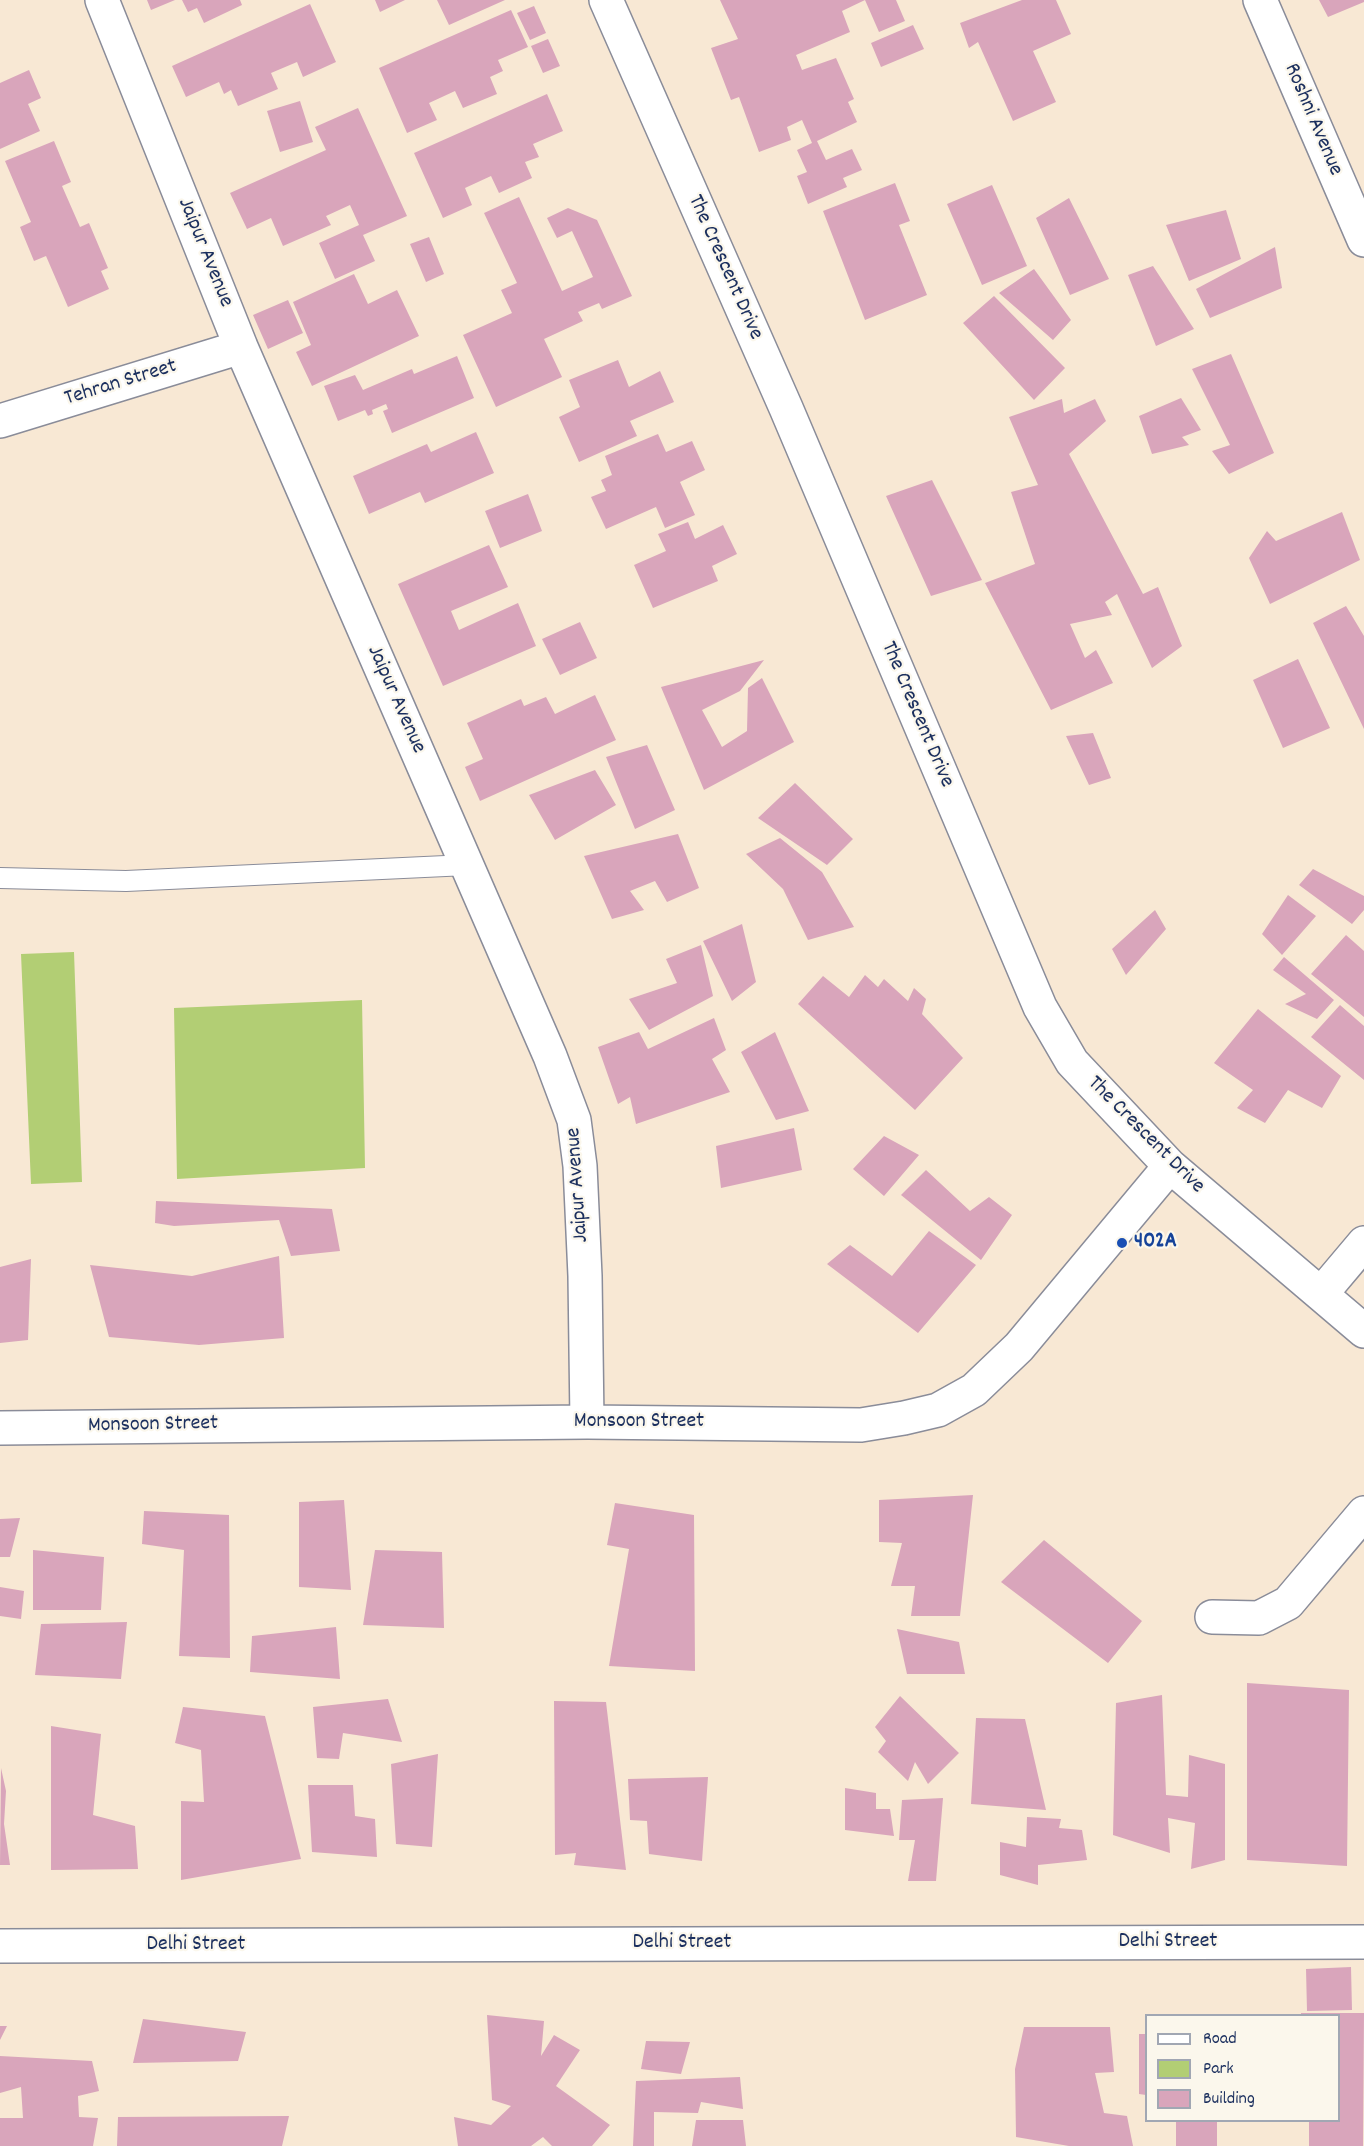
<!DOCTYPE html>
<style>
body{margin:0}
#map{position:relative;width:1364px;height:2146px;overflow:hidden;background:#f8e8d4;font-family:Dekko,sans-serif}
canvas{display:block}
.legend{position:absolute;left:1145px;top:2014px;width:195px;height:108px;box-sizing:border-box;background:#fbf7ec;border:2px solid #a1a7b3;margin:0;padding:8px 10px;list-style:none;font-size:18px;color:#1b2f5e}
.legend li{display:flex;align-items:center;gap:12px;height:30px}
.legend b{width:30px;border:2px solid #a1a7b3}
</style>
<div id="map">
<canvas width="1364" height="2146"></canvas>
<ul class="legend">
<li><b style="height:8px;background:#fff"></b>Road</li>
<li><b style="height:16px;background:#b2ce74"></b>Park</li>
<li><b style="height:16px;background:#d9a5bb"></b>Building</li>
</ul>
</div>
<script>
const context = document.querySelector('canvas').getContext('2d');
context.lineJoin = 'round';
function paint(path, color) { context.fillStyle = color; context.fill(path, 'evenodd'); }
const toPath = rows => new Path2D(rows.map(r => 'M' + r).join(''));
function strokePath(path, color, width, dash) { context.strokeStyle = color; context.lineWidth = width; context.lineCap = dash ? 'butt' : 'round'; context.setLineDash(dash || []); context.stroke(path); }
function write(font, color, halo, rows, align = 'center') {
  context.font = font + ' Dekko,sans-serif'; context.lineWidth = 4.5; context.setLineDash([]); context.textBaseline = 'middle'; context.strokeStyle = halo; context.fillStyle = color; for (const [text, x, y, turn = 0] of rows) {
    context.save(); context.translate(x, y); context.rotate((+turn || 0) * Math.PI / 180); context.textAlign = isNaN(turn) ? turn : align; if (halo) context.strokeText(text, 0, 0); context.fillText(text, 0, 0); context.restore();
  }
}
paint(toPath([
 [74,952,82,1182,31,1184,21,954],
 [362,1000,365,1168,177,1179,174,1008]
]), '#b2ce74');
paint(toPath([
 [147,0,175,0,151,10],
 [182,0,240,0,242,5,204,23,197,8,188,12],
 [375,0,405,0,380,12],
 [437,0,505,0,449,25],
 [720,0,865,0,842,11,850,32,796,55,802,70,836,58,854,99,848,102,857,122,817,141,826,160,852,149,862,170,843,178,847,187,808,204,797,176,807,172,797,150,812,143,802,120,787,127,791,140,759,152,739,97,731,100,711,48,738,39],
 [865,0,896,0,905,21,879,32],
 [1022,0,1056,0,1071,34,1033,51,1056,102,1013,121,978,42,969,48,960,23],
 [1319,0,1364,0,1364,2,1328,17],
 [310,4,336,62,303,77,297,62,271,73,278,89,238,106,231,90,224,94,219,82,186,97,172,66],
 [534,6,546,33,530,40,517,13],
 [511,10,528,47,498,60,503,71,490,77,497,94,463,108,455,91,429,103,437,120,407,133,379,68],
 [913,25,924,49,881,67,871,43],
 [548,39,560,66,543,73,531,46],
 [29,70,41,98,28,104,40,131,0,149,0,83],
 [547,94,563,131,533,144,539,157,525,162,532,178,499,193,491,176,465,188,472,205,443,218,414,153],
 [300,101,313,142,280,152,267,111],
 [358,108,407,216,363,235,375,261,335,279,319,243,359,225,350,205,326,216,331,225,283,246,271,218,247,229,230,193,326,150,315,127],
 [54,141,71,182,62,186,80,227,89,223,108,268,101,271,109,289,68,307,46,256,34,261,20,227,31,222,5,161],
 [895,183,910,221,899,225,927,295,865,320,823,211],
 [992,185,1027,266,982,285,947,204],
 [519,197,562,291,593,277,572,231,557,238,547,218,568,208,597,220,632,296,602,309,599,303,578,312,583,321,544,339,562,377,496,407,463,335,512,313,501,290,517,283,484,213],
 [1069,198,1109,279,1070,295,1036,218],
 [1226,210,1241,259,1189,281,1166,225],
 [429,237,444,274,426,282,410,244],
 [1275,247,1282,288,1210,318,1196,289],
 [1153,266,1194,329,1156,346,1128,275],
 [1034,269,1071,320,1053,340,999,293],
 [354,274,368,304,397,290,419,336,312,386,296,352,311,345,293,302],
 [994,296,1065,368,1034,400,963,323],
 [288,300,303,333,268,349,253,315],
 [1231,354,1274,453,1229,474,1212,451,1230,445,1192,369],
 [457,356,474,398,392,433,383,411,388,409,386,404,372,410,373,414,368,416,365,410,338,421,324,386,355,375,363,390,412,369,414,374],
 [618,360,629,387,660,371,674,402,630,421,637,436,579,462,559,417,580,407,569,380],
 [1181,398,1201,430,1182,437,1189,445,1152,454,1139,416],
 [1062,399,1064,413,1095,399,1106,421,1069,454,1143,594,1158,587,1182,646,1152,668,1117,594,1105,602,1112,615,1070,624,1085,658,1096,650,1113,683,1051,710,985,583,1035,564,1011,492,1038,485,1009,417],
 [476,432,494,473,425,503,420,492,369,514,353,476,427,444,431,452],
 [658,434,666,452,692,441,705,470,680,482,695,515,665,528,656,507,606,529,591,497,606,491,601,480,612,475,605,456],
 [932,480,982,580,931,596,886,496],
 [528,494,542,531,500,548,485,511],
 [1342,512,1360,560,1270,604,1249,558,1267,531,1276,541],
 [688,522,695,539,723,525,737,554,712,566,718,581,653,608,634,565,666,551,658,534],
 [489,545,508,587,451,611,459,630,518,603,536,646,443,686,398,584],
 [1346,606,1364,636,1364,729,1313,623],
 [580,622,597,658,560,675,542,639],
 [1298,659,1330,728,1283,748,1253,680],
 [764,660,740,691,702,710,722,747,747,731,748,688,762,678,794,742,704,790,661,687],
 [595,695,616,740,480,801,465,767,483,759,467,723,521,699,524,706,546,697,555,714],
 [1093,733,1111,778,1089,785,1066,736],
 [647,745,675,810,635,829,606,757],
 [595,770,616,805,555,840,529,795],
 [795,783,853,839,827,865,758,818],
 [678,834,699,888,667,902,655,881,630,891,644,910,612,919,584,856],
 [780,838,822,872,854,927,808,940,783,889,746,854],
 [1313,869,1364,896,1364,910,1352,924,1299,885],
 [1288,895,1316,916,1282,955,1262,934],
 [1155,910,1166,929,1126,975,1112,949],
 [742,924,756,982,732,1001,703,941],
 [1346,935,1364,951,1364,1017,1311,974],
 [701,945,713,996,649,1030,629,999,677,983,666,959],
 [1284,957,1334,1000,1317,1019,1285,1004,1306,994,1273,970],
 [865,975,878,987,884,979,908,1001,914,988,926,999,922,1014,963,1058,915,1110,798,1004,823,976,849,997],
 [1340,1005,1364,1026,1364,1080,1311,1037],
 [1258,1009,1341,1076,1322,1108,1288,1090,1265,1123,1237,1108,1253,1090,1214,1063],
 [714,1018,726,1050,712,1059,730,1092,636,1124,630,1097,618,1104,598,1047,639,1032,648,1049],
 [775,1032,809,1111,776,1120,741,1052],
 [794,1128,802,1170,721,1188,716,1146],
 [884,1136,919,1155,884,1196,853,1169],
 [926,1170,970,1211,989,1197,1012,1215,981,1260,901,1195],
 [156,1201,332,1209,340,1251,291,1256,279,1220,174,1226,155,1223],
 [929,1231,976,1265,918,1333,827,1264,850,1245,892,1276],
 [279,1256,284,1338,199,1345,109,1337,90,1265,192,1276],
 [31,1259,28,1340,0,1343,0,1267],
 [973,1495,960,1616,911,1616,915,1586,891,1586,902,1543,879,1542,879,1500],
 [344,1500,351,1590,299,1587,299,1502],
 [615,1503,694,1515,695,1671,609,1666,629,1549,607,1545],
 [144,1511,229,1515,230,1658,179,1656,184,1550,142,1544],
 [20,1518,10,1557,0,1557,0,1519],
 [1044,1540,1142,1621,1108,1663,1001,1582],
 [33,1550,104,1557,101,1610,33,1610],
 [375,1550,442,1552,444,1628,363,1625],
 [0,1587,24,1591,21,1619,0,1616],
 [127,1622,121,1679,35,1675,41,1624],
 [336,1627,340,1679,250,1672,252,1636],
 [897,1629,959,1642,965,1674,907,1674],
 [1247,1683,1349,1690,1347,1866,1247,1860],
 [1162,1695,1166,1795,1188,1797,1189,1755,1225,1764,1225,1860,1191,1869,1195,1823,1168,1818,1170,1853,1113,1835,1116,1703],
 [900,1696,959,1753,928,1784,915,1762,908,1781,878,1752,886,1741,875,1727],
 [388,1699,402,1742,343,1733,339,1759,317,1758,313,1707],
 [554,1701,606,1702,626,1870,574,1865,576,1853,555,1855],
 [183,1707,265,1716,301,1859,181,1880,181,1801,204,1802,201,1750,175,1743],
 [976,1718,1025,1719,1046,1810,971,1804],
 [51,1726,101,1734,93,1815,135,1826,138,1869,51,1870],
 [438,1754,432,1847,396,1844,391,1764],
 [1,1768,6,1791,4,1824,10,1865,0,1865],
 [708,1777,702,1861,649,1854,647,1821,630,1820,628,1779],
 [308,1785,353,1785,355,1816,375,1819,377,1857,312,1852],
 [845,1788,876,1793,876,1809,890,1809,894,1836,845,1830],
 [943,1798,936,1881,908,1881,915,1840,899,1840,902,1800],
 [1027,1817,1061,1819,1059,1828,1082,1830,1087,1860,1038,1865,1038,1885,1000,1875,1000,1842,1026,1847],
 [1351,1967,1352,2010,1307,2011,1306,1969],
 [1301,2013,1364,2013,1363,2146,1309,2146,1309,2120,1338,2120,1338,2016,1301,2016],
 [487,2015,544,2021,541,2056,554,2035,580,2050,556,2086,610,2125,592,2146,552,2146,543,2137,531,2146,458,2146,454,2117,491,2125,511,2106,492,2100],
 [143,2019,246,2032,238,2061,133,2063],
 [0,2026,7,2026,0,2040],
 [1024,2027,1110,2027,1114,2072,1095,2073,1104,2113,1127,2116,1133,2146,1069,2146,1016,2137,1015,2069],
 [1139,2034,1146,2034,1146,2095,1139,2094],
 [646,2041,690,2042,681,2074,641,2069],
 [0,2056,92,2061,99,2091,78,2096,79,2117,98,2118,93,2146,0,2146,0,2118,23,2118,21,2087,0,2093],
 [740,2077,743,2109,701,2102,698,2113,654,2112,654,2146,633,2146,636,2081],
 [289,2116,282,2146,117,2146,118,2117],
 [696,2120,743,2120,746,2146,692,2146],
 [1176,2120,1217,2120,1217,2146,1176,2146]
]), '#d9a5bb');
const lane = toPath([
 [0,878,126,881,467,865]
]);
const street = toPath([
 [102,0,241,347,550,1056,574,1120,580,1166,585,1276,587,1422],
 [606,0,786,408,1040,1007,1072,1062,1170,1166,1364,1331],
 [1260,0,1364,240],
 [0,421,241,347],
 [1321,1294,1364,1243],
 [0,1428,587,1422,861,1425,904,1418,938,1410,974,1390,1019,1347,1170,1166],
 [1212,1617,1259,1618,1288,1603,1364,1513],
 [0,1946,1364,1942]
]);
strokePath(lane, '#8a8c99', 22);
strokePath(street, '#8a8c99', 36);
strokePath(lane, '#fff', 20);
strokePath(street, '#fff', 33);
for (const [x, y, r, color] of [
 [1122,1243,6,"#1a4fb4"]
]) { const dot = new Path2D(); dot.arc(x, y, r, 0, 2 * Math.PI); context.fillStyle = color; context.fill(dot); strokePath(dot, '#fbf7ec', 2); }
write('22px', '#1b2f5e', '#fbf7ec', [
 ["Roshni Avenue",1312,120,67],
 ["Jaipur Avenue",204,253,68],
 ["The Crescent Drive",724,268,66],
 ["Tehran Street",121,384,-17],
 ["Jaipur Avenue",395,700,66],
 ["The Crescent Drive",916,715,67],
 ["The Crescent Drive",1145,1136,45],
 ["Jaipur Avenue",579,1185,-94],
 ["Monsoon Street",639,1423],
 ["Monsoon Street",153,1426,-1],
 ["Delhi Street",1168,1943],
 ["Delhi Street",682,1944],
 ["Delhi Street",196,1946]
]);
write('bold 22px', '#164399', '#fbf7ec', [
 ["402A",1134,1243]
], 'left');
</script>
